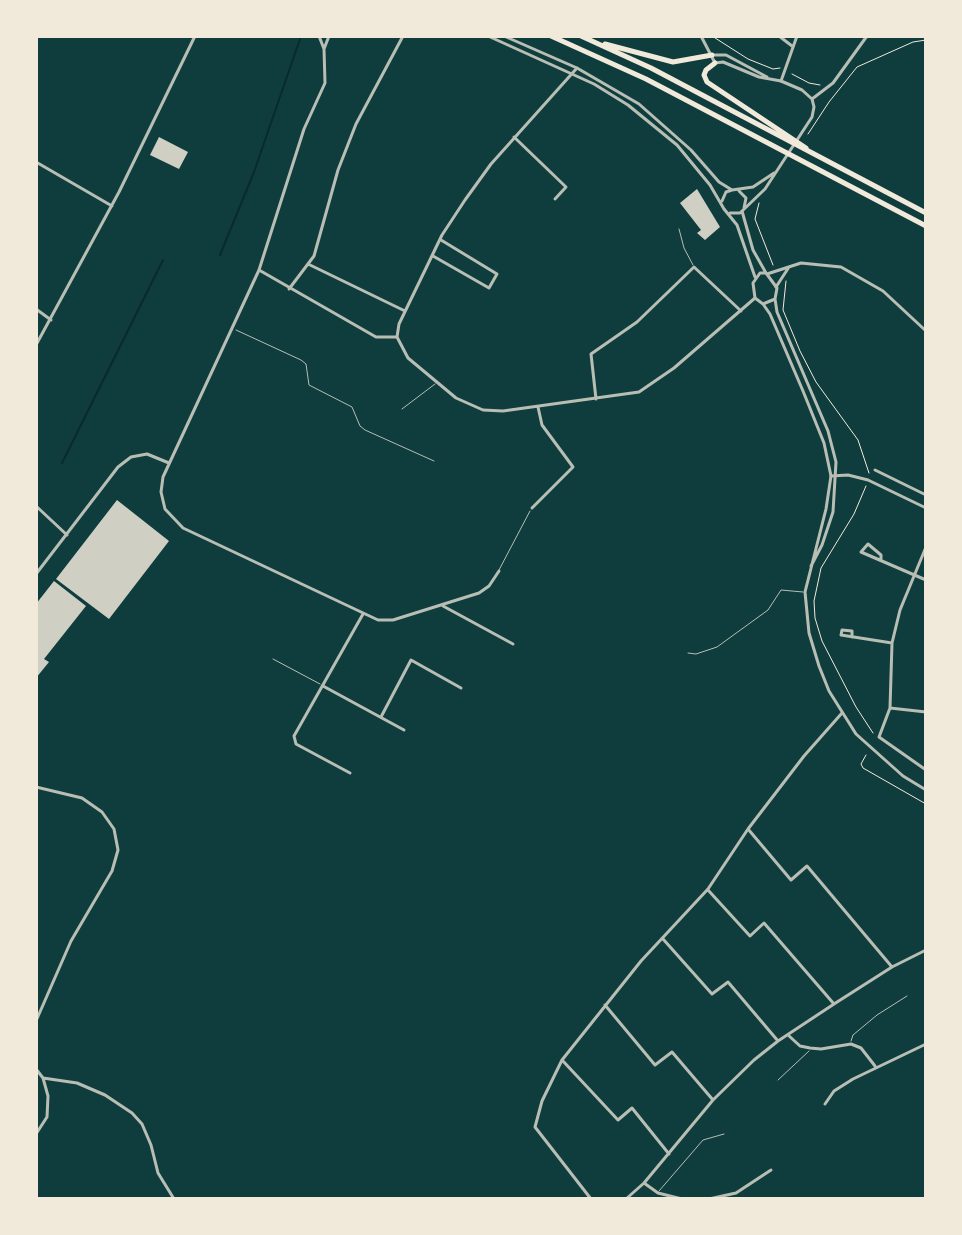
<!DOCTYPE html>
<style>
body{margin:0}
#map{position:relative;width:962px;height:1235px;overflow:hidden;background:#0f3d3e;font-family:Barlow,sans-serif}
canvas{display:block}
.frame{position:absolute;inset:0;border:38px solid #f1e9da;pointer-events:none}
</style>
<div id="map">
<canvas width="962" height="1235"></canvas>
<div class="frame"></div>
</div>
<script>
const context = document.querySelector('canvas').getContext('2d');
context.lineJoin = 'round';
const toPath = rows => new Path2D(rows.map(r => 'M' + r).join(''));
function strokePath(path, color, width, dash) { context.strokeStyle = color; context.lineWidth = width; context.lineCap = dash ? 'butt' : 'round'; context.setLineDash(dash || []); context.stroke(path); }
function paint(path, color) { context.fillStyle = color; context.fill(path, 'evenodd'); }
strokePath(toPath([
 [220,255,254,172,300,39],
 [62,463,163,260]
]), '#0a2a2b', 2);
paint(toPath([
 [159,137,188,152,179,169,150,155],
 [697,189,720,227,705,240,697,233,701,230,680,203],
 [117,500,169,541,109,619,56,579],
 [54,581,86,606,44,659,49,662,36,678,36,604]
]), '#cfcfc3');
strokePath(toPath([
 [712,36,748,59,773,69,780,68],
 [792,74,809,83,820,85],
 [808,134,829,102,857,67,913,42,926,40],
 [759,203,755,219,773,265],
 [786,281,783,310,800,351,816,382,858,440,869,473],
 [866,486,854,514,821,568,814,601,815,618,822,641,856,707,873,733],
 [866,755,861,764,863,768,926,804]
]), '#f1e9da', 1);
strokePath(toPath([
 [679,229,684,248,693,265],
 [236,330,301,360,306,364,309,385,352,407,360,426,365,430,434,461],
 [402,409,435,384],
 [499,570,530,511],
 [688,653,696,654,717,647,768,610,781,590,803,592],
 [273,659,320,684],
 [851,1041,853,1035,877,1015,907,996],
 [778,1080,809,1051],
 [659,1191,703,1140,724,1134]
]), '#b8beb3', 1);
strokePath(toPath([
 [319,36,324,49,325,83,304,129,259,270,163,477,161,492,165,509,183,528,378,620,393,620,479,593,489,586,499,571],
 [779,36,792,46],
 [324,49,329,36],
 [781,81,797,36],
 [514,137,566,187,555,199],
 [36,162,112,206],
 [433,256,489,288,497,274,441,240],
 [308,264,405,311],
 [259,270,376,337,397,337],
 [767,274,801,263,841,267,883,291,926,331],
 [776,287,789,267],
 [289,289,314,256,338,170,356,124,403,36],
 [36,309,51,320],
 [397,337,408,358,456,398,483,410,503,411,639,392,674,368,755,298],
 [397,337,399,324,442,235,465,200,491,164,577,68],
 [36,345,119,192,195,36],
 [596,399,591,354,637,322,694,267,741,311],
 [875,470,926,495],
 [831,476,848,475,868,480,926,508],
 [36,506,67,535],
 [532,508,573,467,542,425,538,407],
 [926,547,900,610,892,643,890,708,879,737,926,770],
 [881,560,881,555,868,544,861,552,926,580],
 [36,574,118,467,131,457,147,454,169,463],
 [443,606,513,644],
 [852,637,852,631,842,630,841,635,892,643],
 [323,686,404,730],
 [890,708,926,712],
 [381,717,411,660,461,688],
 [350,773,296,744,294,736,363,614],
 [36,787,82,798,102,812,114,829,118,850,112,871,71,941,36,1021],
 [748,829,791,880,807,866,892,967],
 [708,890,750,936,764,923,834,1004],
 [663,939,712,994,728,982,778,1041],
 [605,1005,655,1065,672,1052,713,1100],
 [788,1035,800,1046,810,1048,821,1049,851,1044,861,1048,875,1066],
 [562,1060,618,1120,632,1108,669,1154],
 [36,1069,43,1078,48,1096,47,1117,36,1134],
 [43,1078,77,1083,105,1095,132,1113,142,1124,151,1145,158,1173,174,1199],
 [825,1104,834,1091,853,1079,926,1044],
 [644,1183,658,1193,682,1199],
 [591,1199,535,1127,542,1101,562,1060,641,961,708,889,748,829,804,756,842,713],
 [626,1199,644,1183,713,1100,754,1060,778,1041,834,1004,892,967,926,950],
 [709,1199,736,1193,771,1170]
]), '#b8beb3', 3);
strokePath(toPath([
 [488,36,594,84,628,105,677,145,710,185,724,209,737,225,755,277],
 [504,36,577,68,639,104,691,150,719,182,732,190,753,187,774,173],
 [701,36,715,63,723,62,759,77,781,81,802,90,812,99],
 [712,55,726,55,767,77],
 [812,99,833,83,867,36],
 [739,191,746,198,744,208],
 [722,201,726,192,732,190],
 [742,211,753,250,766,273],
 [730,213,740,213,765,189,812,117,814,107,812,99],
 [775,299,777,312,828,431,836,462,833,512,822,545,811,566],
 [763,304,775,299,777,288,766,273,760,273,753,283,755,298,763,304,770,314,803,391,824,443,831,476,826,509,805,592,809,633,819,666,829,691,856,734,903,776,926,790]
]), '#b8beb3', 3);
strokePath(toPath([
 [551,36,646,79,926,226],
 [581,36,651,68,926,213],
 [605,44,673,62,712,55],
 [715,63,706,70,704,75,707,82,806,148]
]), '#f1e9da', 5);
</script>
